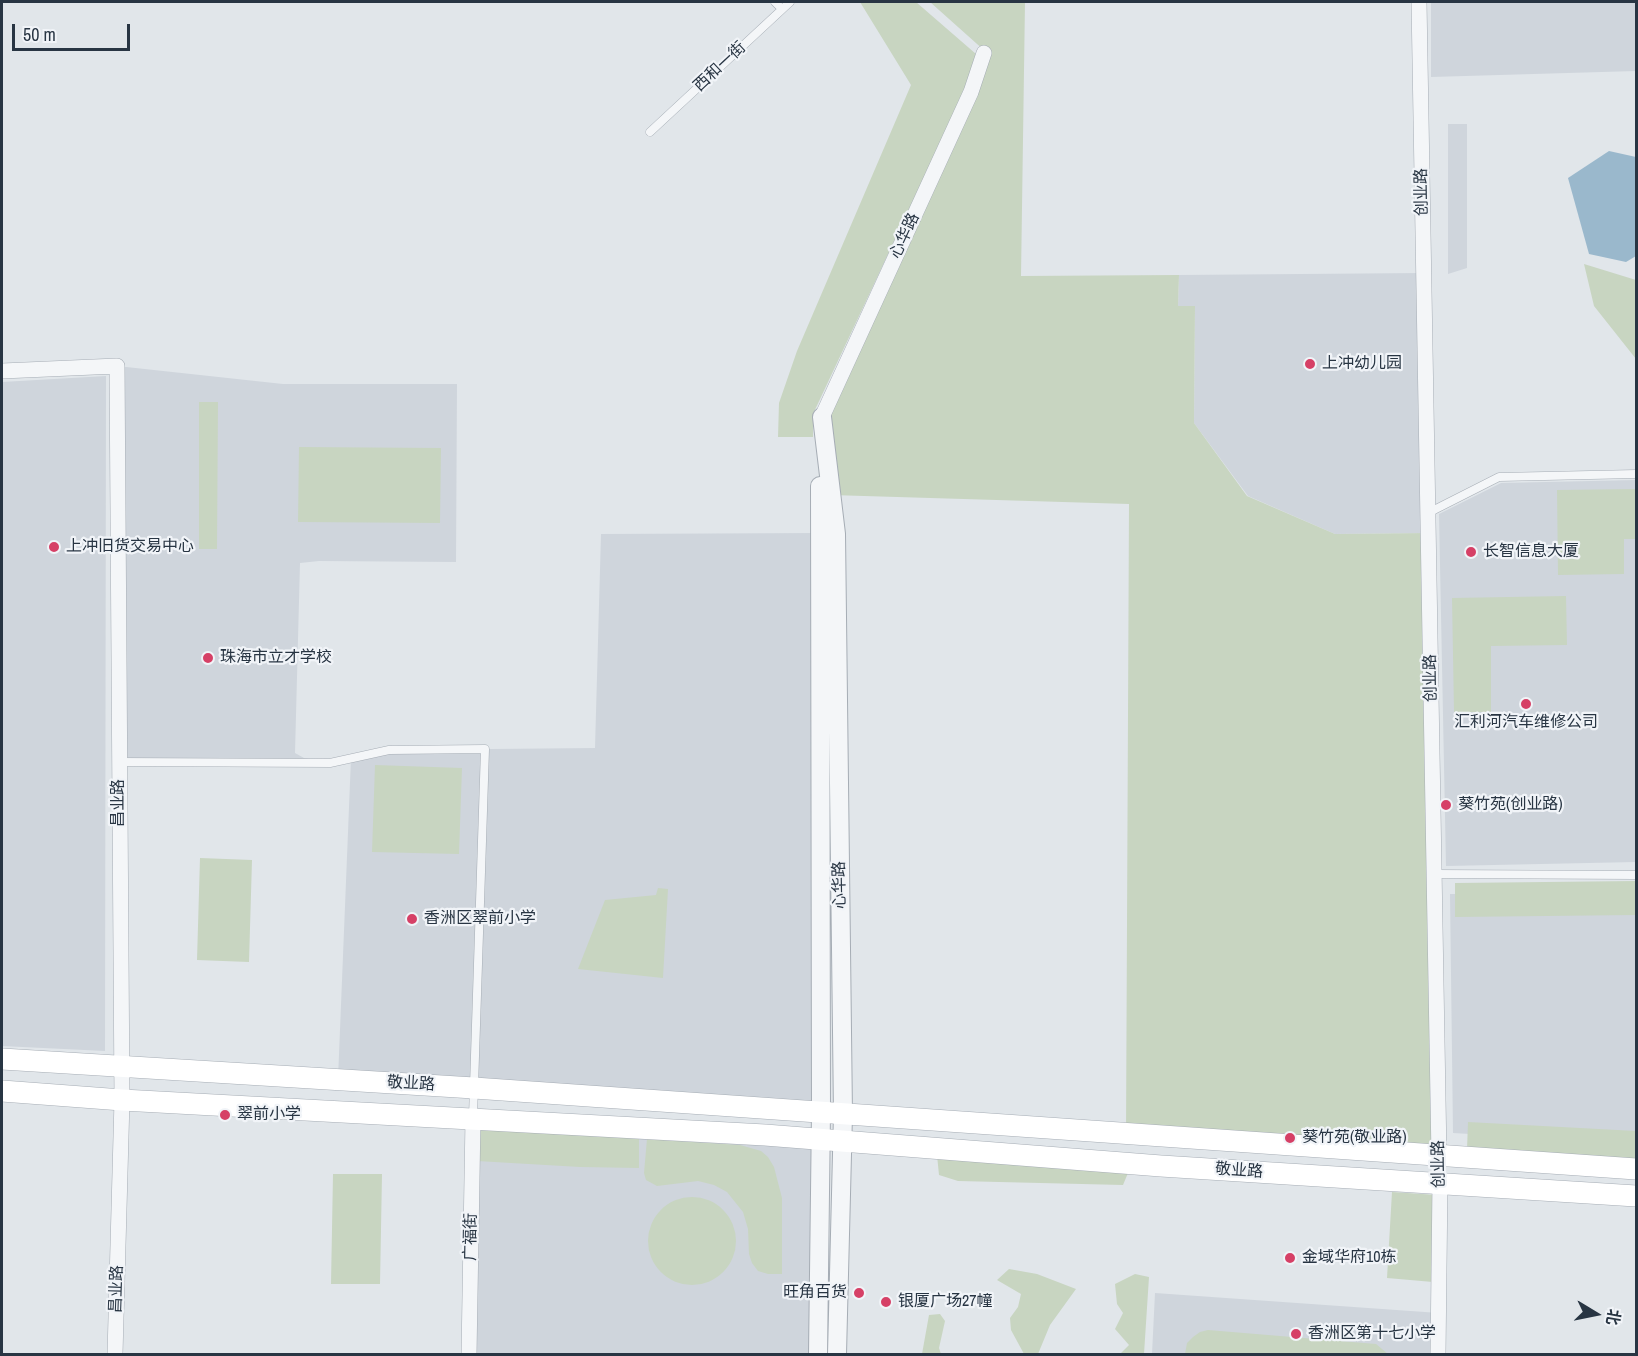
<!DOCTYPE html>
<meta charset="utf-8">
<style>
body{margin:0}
#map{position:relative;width:1638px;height:1356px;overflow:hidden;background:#e1e6ea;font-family:"Archivo Narrow","Noto Sans SC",sans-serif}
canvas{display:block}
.frame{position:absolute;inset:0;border:3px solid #283543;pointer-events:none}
.north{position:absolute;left:1566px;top:1284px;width:60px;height:60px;-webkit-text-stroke:4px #f1f4f8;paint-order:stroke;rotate:100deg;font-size:16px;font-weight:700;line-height:24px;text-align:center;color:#283543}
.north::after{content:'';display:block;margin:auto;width:21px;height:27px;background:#283543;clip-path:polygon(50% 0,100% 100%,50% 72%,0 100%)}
.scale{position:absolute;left:12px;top:24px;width:118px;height:27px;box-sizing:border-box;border:3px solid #283543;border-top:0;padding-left:8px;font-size:18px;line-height:21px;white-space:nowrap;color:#283543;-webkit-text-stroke:4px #f1f4f8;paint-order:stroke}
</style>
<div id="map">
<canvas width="1638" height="1356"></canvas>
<div class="frame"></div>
<div class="north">北</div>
<div class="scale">50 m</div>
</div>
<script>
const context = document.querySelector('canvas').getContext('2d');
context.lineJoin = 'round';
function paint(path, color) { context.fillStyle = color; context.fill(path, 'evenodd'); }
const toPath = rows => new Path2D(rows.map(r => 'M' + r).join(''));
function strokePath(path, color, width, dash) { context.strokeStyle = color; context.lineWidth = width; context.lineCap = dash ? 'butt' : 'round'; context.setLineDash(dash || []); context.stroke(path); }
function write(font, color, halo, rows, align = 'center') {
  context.font = font + ' "Archivo Narrow","Noto Sans SC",sans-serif'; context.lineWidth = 4.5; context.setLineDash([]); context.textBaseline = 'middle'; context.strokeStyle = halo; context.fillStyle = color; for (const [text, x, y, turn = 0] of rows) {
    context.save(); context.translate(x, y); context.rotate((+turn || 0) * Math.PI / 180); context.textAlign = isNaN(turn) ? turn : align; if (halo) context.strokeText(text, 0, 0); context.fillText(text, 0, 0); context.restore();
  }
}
paint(toPath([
 [1431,2,1636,2,1636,71,1431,77],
 [1448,124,1467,124,1467,268,1448,274],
 [1423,273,1428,533,1335,534,1248,496,1194,423,1195,306,1178,306,1179,275],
 [117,366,283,384,457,384,456,562,319,561,300,563,295,753,304,758,330,763,119,762],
 [106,376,105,1051,2,1046,2,382],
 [1636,480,1636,862,1446,866,1439,514,1501,483],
 [820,533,821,1112,338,1079,351,758,389,750,595,748,601,534],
 [1450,894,1636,894,1636,1144,1453,1133],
 [473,1119,820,1140,816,1354,469,1354],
 [1155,1293,1439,1313,1439,1354,1152,1354]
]), '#cfd5dc');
paint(toPath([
 [860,2,916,2,976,54,966,88,813,414,813,437,778,437,779,403,797,351,911,85],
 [930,2,1025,2,1021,276,1179,275,1178,306,1195,306,1194,423,1247,496,1335,534,1428,533,1439,1156,1126,1134,1129,504,831,495,822,417,986,52],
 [1584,264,1636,280,1636,359,1594,306],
 [199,402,218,402,217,549,199,549],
 [299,447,441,448,440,523,298,522],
 [1636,489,1636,539,1624,539,1624,574,1558,575,1557,490],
 [1566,596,1567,645,1491,646,1491,712,1454,712,1452,598],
 [375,765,462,768,459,854,372,852],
 [200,858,252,860,249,962,197,960],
 [1636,881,1636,915,1455,917,1455,883],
 [658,888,668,889,663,978,578,969,605,900,656,895],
 [1468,1122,1636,1131,1636,1163,1467,1150],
 [480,1125,639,1134,639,1168,580,1167,477,1161],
 [647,1139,740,1145,761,1151,768,1157,774,1167,782,1198,782,1274,768,1274,758,1271,752,1263,749,1254,748,1229,743,1212,727,1192,714,1185,698,1181,657,1186,646,1180,644,1173],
 [937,1155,1128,1173,1123,1185,958,1181,939,1175],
 [333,1174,382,1174,380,1284,331,1284],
 [1392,1192,1437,1195,1433,1282,1387,1278],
 '648 1241a44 44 0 1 1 88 0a44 44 0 1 1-88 0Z',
 [1009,1269,1037,1274,1076,1289,1050,1325,1038,1354,1024,1354,1011,1330,1010,1318,1018,1307,1021,1294,997,1280],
 [1135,1274,1149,1277,1144,1354,1120,1354,1129,1345,1115,1329,1123,1313,1117,1304,1115,1284],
 [940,1314,945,1321,939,1348,941,1354,922,1354,929,1315],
 [1208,1330,1376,1344,1388,1354,1185,1354,1187,1343,1193,1337,1200,1332]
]), '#c8d5c1');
paint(toPath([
 [1609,151,1636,157,1636,256,1626,262,1589,254,1568,178]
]), '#9ab8cc');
const service = toPath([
 [775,2,782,9],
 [650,132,790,2],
 [1428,513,1499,477,1636,474],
 [119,762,330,763,389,750,485,749,473,1117],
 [1435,874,1636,875]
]);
const minor = toPath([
 [1419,2,1439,1156],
 [2,371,117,366,122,1100,115,1354],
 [822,417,971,92,984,53],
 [469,1354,473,1119],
 [1438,1354,1440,1183]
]);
const tertiary = toPath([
 [822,417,836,534,843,1114,837,1354],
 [818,1354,821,1112,820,486]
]);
const secondary = toPath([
 [2,1059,474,1088,1636,1169],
 [2,1091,122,1100,765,1135,1161,1166,1636,1196]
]);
strokePath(service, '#a6adb5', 9);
strokePath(minor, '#a6adb5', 16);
strokePath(tertiary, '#a6adb5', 20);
strokePath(secondary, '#a6adb5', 22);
strokePath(service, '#f4f6f8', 8);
strokePath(minor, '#f4f6f8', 15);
strokePath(tertiary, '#f4f6f8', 18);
strokePath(secondary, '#fff', 21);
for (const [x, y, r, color] of [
 [1310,364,6,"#d64066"],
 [54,547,6,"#d64066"],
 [1471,552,6,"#d64066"],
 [208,658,6,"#d64066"],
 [1526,704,6,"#d64066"],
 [1446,805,6,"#d64066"],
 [412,919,6,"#d64066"],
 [225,1115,6,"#d64066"],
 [1290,1138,6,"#d64066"],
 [1290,1258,6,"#d64066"],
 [859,1293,6,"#d64066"],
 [886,1302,6,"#d64066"],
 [1296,1334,6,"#d64066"]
]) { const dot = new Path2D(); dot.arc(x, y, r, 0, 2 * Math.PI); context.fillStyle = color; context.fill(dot); strokePath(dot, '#f1f4f8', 2); }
write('16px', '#283543', '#f1f4f8', [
 ["西和一街",720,67,-43],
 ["创业路",1422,192,-91],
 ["心华路",905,236,-65],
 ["创业路",1431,678,-91],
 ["昌业路",119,803,-90],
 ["心华路",840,885,-91],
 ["敬业路",411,1084,3],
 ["创业路",1439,1164,-91],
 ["敬业路",1239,1171,4],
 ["广福街",471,1237,-89],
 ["昌业路",117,1289,-88]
]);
write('16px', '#283543', '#f1f4f8', [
 ["上冲幼儿园",1322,364],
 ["上冲旧货交易中心",66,547],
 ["长智信息大厦",1483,552],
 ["珠海市立才学校",220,658],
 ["汇利河汽车维修公司",1526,723,"center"],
 ["葵竹苑(创业路)",1458,805],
 ["香洲区翠前小学",424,919],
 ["翠前小学",237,1115],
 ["葵竹苑(敬业路)",1302,1138],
 ["金域华府10栋",1302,1258],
 ["旺角百货",847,1293,"right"],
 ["银厦广场27幢",898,1302],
 ["香洲区第十七小学",1308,1334]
], 'left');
</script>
